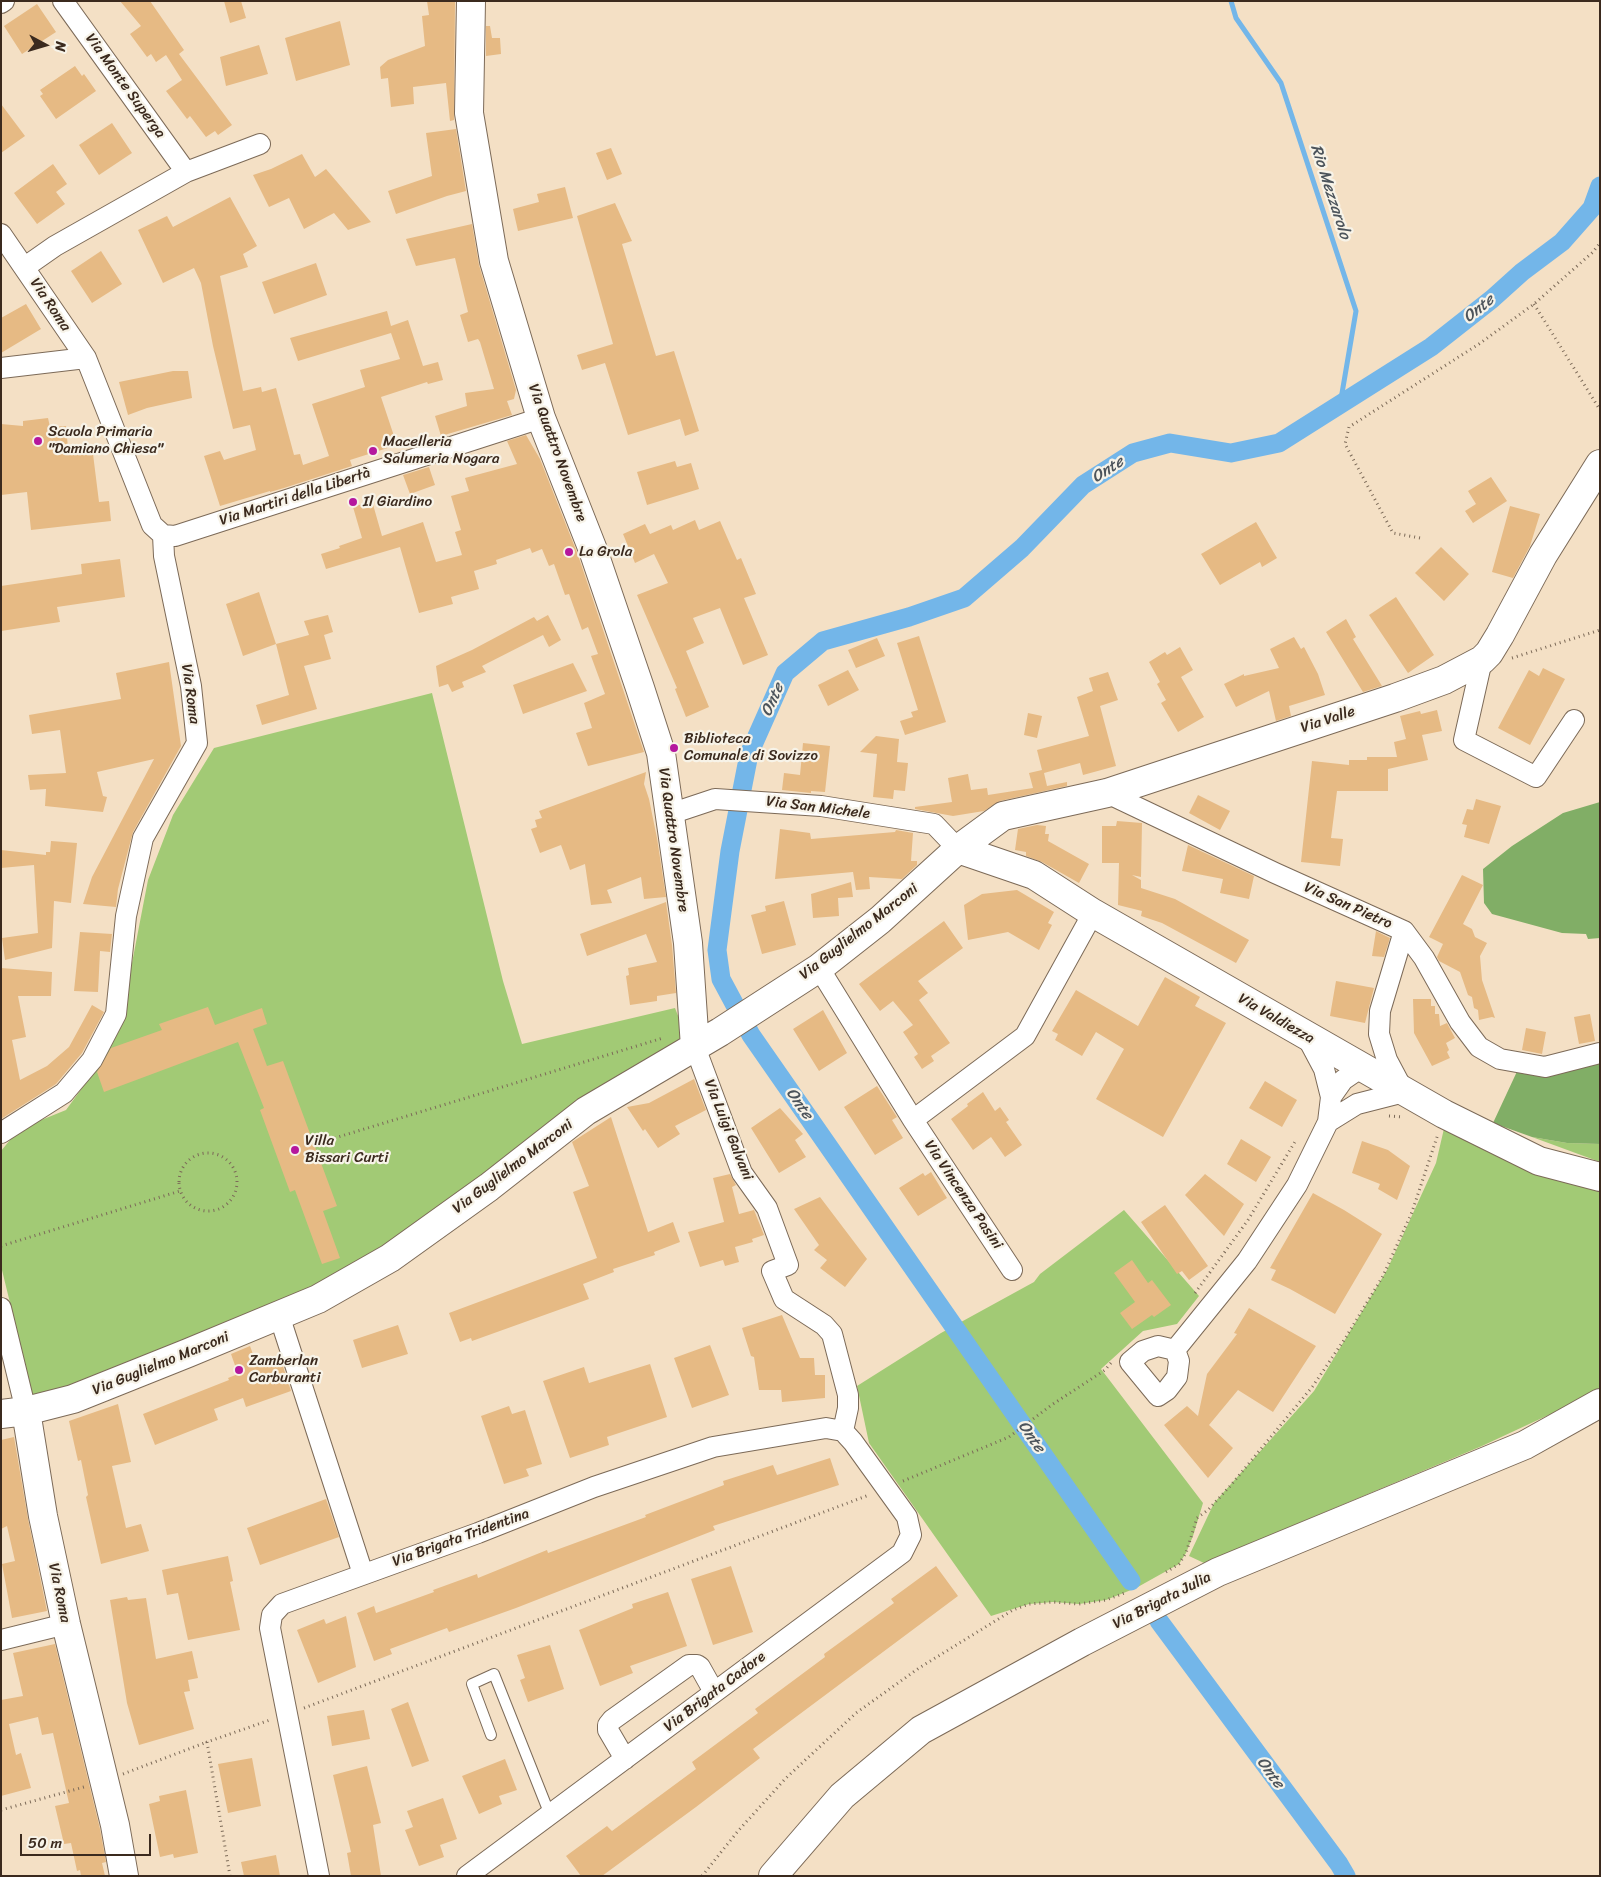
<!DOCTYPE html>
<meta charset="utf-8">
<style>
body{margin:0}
#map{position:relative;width:1601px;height:1877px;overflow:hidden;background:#f4e0c5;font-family:Sriracha,sans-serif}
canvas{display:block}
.frame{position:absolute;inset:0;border:2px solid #3b2a1e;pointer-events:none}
.north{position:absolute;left:20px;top:20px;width:50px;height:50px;-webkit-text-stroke:4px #f7f3e8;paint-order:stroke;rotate:96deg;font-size:14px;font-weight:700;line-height:20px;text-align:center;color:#3b2a1e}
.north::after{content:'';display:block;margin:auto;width:18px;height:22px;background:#3b2a1e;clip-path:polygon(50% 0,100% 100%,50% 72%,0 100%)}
.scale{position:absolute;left:20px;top:1834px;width:131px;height:22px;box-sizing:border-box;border:2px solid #3b2a1e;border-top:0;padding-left:6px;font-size:15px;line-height:18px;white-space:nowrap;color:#3b2a1e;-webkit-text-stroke:4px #f7f3e8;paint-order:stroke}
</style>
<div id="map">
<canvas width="1601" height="1877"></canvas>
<div class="frame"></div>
<div class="north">N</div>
<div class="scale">50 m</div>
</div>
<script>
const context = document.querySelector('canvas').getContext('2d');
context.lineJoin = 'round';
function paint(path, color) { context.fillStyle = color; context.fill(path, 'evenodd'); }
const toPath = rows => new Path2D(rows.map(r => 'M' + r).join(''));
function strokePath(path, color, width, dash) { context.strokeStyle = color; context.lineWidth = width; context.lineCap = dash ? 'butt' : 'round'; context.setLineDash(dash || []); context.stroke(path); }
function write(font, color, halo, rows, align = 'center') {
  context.font = font + ' Sriracha,sans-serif'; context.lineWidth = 4.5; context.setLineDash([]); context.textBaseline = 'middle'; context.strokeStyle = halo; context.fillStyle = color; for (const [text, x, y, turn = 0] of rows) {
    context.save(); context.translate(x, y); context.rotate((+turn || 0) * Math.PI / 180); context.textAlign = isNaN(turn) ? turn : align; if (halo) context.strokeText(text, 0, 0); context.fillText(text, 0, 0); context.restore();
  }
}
paint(toPath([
 [432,693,503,981,522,1044,675,1008,687,1039,370,1258,316,1289,34,1401,1,1266,1,1151,19,1129,66,1110,96,1069,121,1020,148,880,173,815,214,748],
 [1446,1120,1600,1183,1600,1391,1482,1446,1204,1563,1189,1556,1214,1503,1314,1391,1387,1270,1436,1163],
 [1532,1137,1567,1143,1600,1144,1600,1162],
 [1124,1210,1199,1296,1177,1324,1143,1331,1101,1369,1203,1503,1193,1536,1186,1553,1179,1564,1136,1588,1106,1600,1079,1604,1053,1602,1029,1604,991,1616,869,1443,857,1386,941,1333,1034,1282,1040,1274]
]), '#a2ca75');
paint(toPath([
 [1600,802,1600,938,1588,939,1586,934,1562,933,1492,914,1484,903,1483,869,1512,846,1563,813],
 [1600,1056,1600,1144,1567,1143,1532,1137,1493,1123,1520,1065]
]), '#81ae66');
strokePath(toPath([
 [1231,1,1236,18,1281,83,1356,311,1340,405]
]), '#73b6e9', 5);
strokePath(toPath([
 [1131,1581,751,1035,721,979,717,950,730,851,749,754,785,673,823,641,909,617,964,598,1022,548,1083,485,1133,453,1170,443,1231,453,1279,443,1431,347,1492,299,1522,272,1562,242,1592,208,1600,186],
 [1159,1621,1339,1864,1346,1876]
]), '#73b6e9', 19);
paint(toPath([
 [120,1,150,1,184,50,179,54,232,125,218,135,215,131,206,137,190,116,187,119,166,91,182,80,166,55,156,62,151,54,147,57,130,34,141,26],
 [224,1,241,1,246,18,230,23],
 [427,1,455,1,454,120,450,121,446,83,413,87,414,104,391,107,388,78,381,79,380,67,388,60,425,46,422,16,429,15],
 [37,4,56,32,22,54,4,26],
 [340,21,350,65,296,81,285,38],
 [486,26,490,26,492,38,500,38,501,54,486,56],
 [259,45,268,74,226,86,220,57],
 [75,66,82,76,84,74,96,91,56,119,40,96,43,94,40,90],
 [1,104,25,136,1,153],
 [112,123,132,153,99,175,79,145],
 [456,129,466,191,447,196,396,214,388,191,432,176,426,133],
 [611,148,622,174,607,180,596,153],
 [302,154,315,177,326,169,371,222,348,230,334,213,304,229,289,198,269,207,253,175,271,169],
 [53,164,67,184,56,192,65,204,37,224,14,193],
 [565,187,573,218,518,231,513,209,539,202,537,194],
 [230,197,257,246,243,254,248,267,220,276,243,391,261,387,262,392,276,388,294,455,300,454,303,465,329,456,312,404,365,387,360,370,400,359,391,333,298,361,290,338,387,311,391,326,408,320,423,366,438,362,443,380,428,384,427,382,381,397,397,445,350,460,352,466,284,488,270,492,270,491,220,506,204,456,220,451,224,460,256,450,250,425,233,429,213,346,201,283,194,268,163,283,138,230,167,216,173,227],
 [615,203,632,241,622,244,656,356,674,351,699,431,685,436,680,419,628,435,605,363,582,370,577,355,613,344,577,216],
 [472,224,479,265,516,390,514,399,507,401,512,415,441,436,435,416,467,406,465,393,494,389,480,342,478,339,468,342,460,315,468,312,455,258,416,266,406,239],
 [101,251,122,284,92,303,71,271],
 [316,263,327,295,274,314,262,282],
 [26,304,41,329,1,353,1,318],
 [173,371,188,371,192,398,147,408,128,415,119,382],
 [48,418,50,427,66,426,68,448,92,446,99,502,109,501,111,521,31,530,27,492,1,495,1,424,23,426,23,421],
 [526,435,540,459,578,555,644,752,588,766,576,733,592,728,584,703,605,694,591,656,598,654,588,627,582,630,569,594,565,595,554,564,549,566,542,549,532,553,530,548,496,560,497,564,474,571,479,589,451,597,453,604,419,613,400,547,326,569,321,554,340,548,339,546,362,538,353,507,372,501,382,536,423,522,436,562,462,555,455,532,461,530,451,496,469,491,465,478,517,464,507,441],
 [675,461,677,467,691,463,699,489,647,505,637,472],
 [429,467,435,485,410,494,403,475],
 [1491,477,1507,501,1473,523,1465,511,1476,504,1468,491],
 [1510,506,1540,514,1530,546,1513,578,1492,572],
 [695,520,699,530,720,521,737,560,741,558,756,594,744,598,768,655,743,665,720,608,693,618,704,643,686,651,709,707,686,717,675,689,677,688,637,595,668,583,654,554,635,563,623,534,645,524,650,534,671,525,673,530],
 [1256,522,1277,558,1262,567,1260,562,1220,585,1201,554],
 [1441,547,1469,574,1444,601,1415,573],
 [120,559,125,597,57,607,60,622,1,631,1,586,82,574,81,564],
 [259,592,276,644,243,656,226,604],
 [1396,597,1434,655,1408,673,1369,615],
 [328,615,333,632,324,635,331,659,304,666,317,709,262,725,256,705,289,695,276,644,309,635,304,621],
 [548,615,561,640,549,647,543,635,482,666,486,672,462,682,464,687,452,692,448,684,439,687,436,666,472,650,534,617,537,621],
 [1346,619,1356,637,1353,639,1382,686,1363,692,1326,632],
 [919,636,946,722,905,735,900,721,913,717,911,712,918,710,897,643],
 [1294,637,1301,649,1304,647,1318,674,1325,695,1289,706,1291,716,1276,721,1269,691,1236,707,1224,684,1244,674,1244,676,1279,668,1270,649],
 [877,638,885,656,856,668,848,650],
 [1180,647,1193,670,1181,677,1204,717,1178,732,1161,703,1166,700,1157,684,1160,682,1149,662,1165,652,1167,655],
 [169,662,181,746,133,832,118,889,116,907,83,904,92,877,154,759,97,772,103,796,107,797,103,812,45,806,46,789,30,790,28,775,66,773,60,730,32,734,29,715,121,699,116,673],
 [573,663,587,691,523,714,513,685],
 [1543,668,1565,679,1530,745,1498,728,1529,670,1539,676],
 [848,670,859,690,828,706,818,685],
 [1108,672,1118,700,1100,706,1116,766,1083,775,1080,763,1044,773,1047,786,1067,782,1067,786,1000,801,984,811,953,816,915,809,915,807,952,802,948,778,968,774,971,790,987,788,988,795,1033,788,1029,773,1042,770,1037,750,1089,736,1077,697,1093,691,1089,678],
 [1437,710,1442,731,1422,735,1428,760,1388,769,1388,791,1337,791,1331,838,1343,839,1340,866,1301,862,1312,761,1349,765,1349,760,1367,760,1367,757,1397,757,1394,742,1406,739,1400,716,1420,711,1421,714],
 [1028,713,1042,716,1037,738,1024,735],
 [876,736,899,739,897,762,908,763,905,791,894,790,893,799,873,797,877,754,860,752],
 [803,743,830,746,825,792,811,791,811,793,782,790,784,773,800,775],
 [646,772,644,784,649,799,657,838,666,897,644,899,641,877,607,890,612,903,591,905,585,864,570,870,561,845,540,853,531,829,537,827,535,820,542,818,539,811],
 [1198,795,1230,811,1220,830,1189,813],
 [1476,799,1501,806,1489,844,1464,837,1467,825,1462,824,1467,809,1473,810],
 [1117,821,1142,823,1141,877,1132,875,1141,880,1141,888,1175,899,1249,940,1236,963,1162,923,1141,916,1142,911,1118,905,1119,863,1102,863,1102,826,1116,826],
 [1037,825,1046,826,1045,834,1049,834,1048,841,1089,864,1079,883,1042,862,1026,856,1026,852,1015,850,1018,829],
 [780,829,810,833,811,839,895,832,896,830,913,833,911,861,917,861,917,865,902,879,869,877,870,889,856,890,853,872,775,879],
 [51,841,77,843,71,903,54,901,52,948,5,960,2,938,38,933,34,865,1,868,1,850,46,855,46,852,50,852],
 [1188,845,1254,876,1249,899,1220,893,1223,879,1182,871],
 [1462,875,1483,885,1463,924,1472,929,1475,937,1487,943,1480,956,1482,980,1495,1018,1492,1017,1479,1020,1478,1010,1474,1008,1472,997,1468,995,1460,972,1439,961,1437,957,1443,944,1429,937],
 [851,882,853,897,838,898,839,916,813,918,811,894],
 [1017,890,1054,912,1048,923,1052,925,1039,950,1008,932,968,940,964,905,982,894],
 [784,901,796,945,762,954,751,915,766,911,765,906],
 [666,902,672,945,676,993,657,996,657,1001,630,1005,626,976,629,975,628,968,657,962,646,934,587,956,580,934],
 [944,921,963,948,918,981,928,993,919,1000,950,1043,931,1056,934,1061,922,1069,914,1057,918,1054,903,1032,913,1025,893,1001,880,1011,859,984],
 [1376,931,1390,938,1384,957,1372,956],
 [80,932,112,934,110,952,100,951,98,992,74,991],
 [1,968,52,972,51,996,18,996,26,1037,12,1040,20,1080,47,1066,69,1047,92,1005,104,1012,82,1053,56,1084,1,1119],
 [1165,977,1200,997,1195,1006,1226,1023,1163,1137,1096,1099,1124,1049,1096,1032,1082,1056,1055,1040,1058,1034,1052,1031,1076,990,1138,1026],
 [1336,981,1374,988,1365,1023,1330,1016],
 [1413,999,1431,999,1431,1006,1435,1006,1435,1014,1439,1014,1440,1026,1447,1023,1455,1038,1446,1043,1449,1050,1447,1052,1450,1058,1432,1066,1414,1033],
 [208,1007,215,1025,262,1008,267,1024,253,1029,267,1066,283,1061,337,1206,323,1211,340,1258,322,1264,295,1190,290,1192,260,1110,264,1108,238,1042,104,1092,97,1072,111,1048,162,1030,159,1024],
 [823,1010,847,1053,819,1071,793,1029],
 [1590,1014,1595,1041,1579,1044,1574,1017],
 [1526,1028,1546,1032,1542,1054,1522,1050],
 [694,1079,706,1110,675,1126,680,1134,658,1148,645,1129,643,1131,627,1107,649,1103],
 [1265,1081,1297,1100,1282,1127,1249,1108],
 [877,1086,897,1117,892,1120,903,1138,875,1155,844,1107],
 [983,1092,995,1111,1000,1107,1009,1120,1006,1122,1022,1145,1005,1157,991,1137,973,1150,951,1119,968,1106,967,1104],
 [780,1108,803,1134,795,1140,806,1157,779,1173,751,1128],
 [611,1117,648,1232,673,1222,680,1242,654,1252,655,1255,613,1269,614,1272,583,1284,589,1299,472,1341,471,1338,460,1342,449,1313,597,1258,573,1192,589,1186,572,1142],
 [1241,1139,1271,1157,1256,1182,1227,1164],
 [1362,1141,1388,1150,1410,1166,1397,1200,1378,1189,1380,1184,1352,1173],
 [931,1172,947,1198,918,1216,899,1188,923,1173,925,1176],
 [730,1174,736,1185,732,1187,739,1214,754,1210,764,1235,752,1239,753,1242,735,1247,739,1262,725,1266,723,1260,700,1267,688,1232,724,1222,713,1178],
 [1205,1174,1244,1204,1224,1236,1185,1195],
 [1313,1193,1344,1210,1382,1234,1335,1314,1290,1289,1271,1280,1276,1270,1270,1268],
 [820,1197,867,1259,845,1287,820,1268,827,1260,814,1250,819,1245,794,1209],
 [1165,1205,1208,1266,1189,1280,1182,1271,1177,1274,1141,1222],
 [1132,1260,1148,1283,1152,1280,1171,1305,1154,1317,1152,1315,1132,1329,1120,1313,1135,1302,1114,1273],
 [1249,1308,1316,1346,1273,1412,1238,1390,1209,1425,1233,1448,1208,1478,1164,1425,1187,1406,1198,1416,1207,1374,1237,1334,1234,1333],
 [782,1315,800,1358,814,1358,815,1375,825,1375,825,1398,782,1402,781,1390,759,1390,754,1357,751,1356,742,1328],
 [398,1325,408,1354,362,1368,353,1340],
 [710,1345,729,1395,692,1408,674,1358],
 [250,1346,257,1365,266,1362,267,1366,281,1360,291,1391,246,1407,243,1398,214,1409,218,1420,155,1445,143,1414,229,1380,228,1378,238,1374,231,1354],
 [650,1364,667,1417,607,1437,609,1445,570,1458,543,1381,584,1367,589,1383],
 [118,1404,131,1462,112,1466,126,1528,141,1524,149,1551,101,1564,86,1497,88,1495,81,1460,78,1461,69,1421],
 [509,1406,512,1414,525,1410,542,1464,526,1469,529,1476,504,1484,481,1416],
 [14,1437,28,1519,47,1611,12,1618,2,1564,15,1561,7,1526,1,1529,1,1440],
 [830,1458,839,1485,713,1526,715,1530,516,1608,449,1632,447,1628,390,1649,392,1654,374,1661,357,1613,374,1606,376,1613,434,1592,433,1590,477,1574,478,1578,547,1550,548,1553,646,1517,645,1515,724,1485,723,1481,773,1465,777,1475],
 [326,1499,339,1537,260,1565,247,1528],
 [228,1556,233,1581,230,1582,240,1630,188,1640,178,1593,167,1595,162,1570],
 [731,1566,753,1632,713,1645,691,1579],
 [936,1566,958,1596,753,1749,760,1758,696,1807,602,1876,581,1876,566,1856,607,1826,612,1831,696,1769,692,1762,758,1713,755,1709,825,1657,824,1654,894,1603,891,1599],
 [668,1592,687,1646,630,1666,633,1673,600,1686,579,1630,633,1608,632,1604],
 [127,1597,128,1600,146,1598,156,1659,192,1651,198,1678,188,1680,190,1691,184,1692,194,1729,139,1745,127,1703,110,1600],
 [346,1616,356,1667,318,1683,297,1630,324,1619,326,1624],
 [55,1644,100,1829,106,1862,102,1863,105,1876,81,1876,80,1870,77,1871,71,1843,64,1844,55,1806,69,1803,53,1733,42,1735,38,1717,9,1724,16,1755,21,1753,31,1788,1,1796,1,1700,23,1696,13,1653],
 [550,1645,564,1689,528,1702,520,1680,525,1678,517,1655],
 [408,1702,429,1761,412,1767,391,1709],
 [364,1710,370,1739,332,1746,327,1716],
 [252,1758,261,1806,228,1813,218,1764],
 [505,1759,517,1790,499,1796,502,1804,479,1814,462,1776],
 [367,1766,381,1823,373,1825,381,1876,351,1876,347,1853,351,1852,333,1775],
 [186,1790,198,1853,174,1858,173,1854,160,1857,149,1804,160,1801,159,1796],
 [443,1798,457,1839,440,1845,444,1857,419,1866,405,1830,413,1827,407,1811],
 [276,1855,280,1876,244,1876,241,1862]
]), '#e6ba84');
const lane = toPath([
 [491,1735,472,1684,494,1674,550,1815]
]);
const street = toPath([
 [63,1,186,172],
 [1,3,4,1],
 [1,234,86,358,152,525,163,535,164,556,191,686,197,743,143,838,126,916,116,1014,92,1060,64,1093,1,1133],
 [25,267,55,246,186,172,260,144],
 [1,368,86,358],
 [163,535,175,536,541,418],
 [1482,660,1464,740,1536,777,1574,720],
 [1107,793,1275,873,1404,931,1424,958,1460,1022,1479,1047,1500,1059,1545,1067,1600,1053],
 [670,814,715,799,821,806,934,824,958,849],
 [819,968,913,1120,1012,1270],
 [695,1047,742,1173,767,1208,788,1265,772,1271,784,1299,824,1325,832,1334,848,1395,848,1408,843,1431],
 [1331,1097,1343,1080,1362,1067],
 [913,1120,1025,1036,1093,913],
 [1328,1122,1357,1104,1404,1092,1387,1060,1379,1034,1380,1011,1404,931],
 [1,1308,26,1411],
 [279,1315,363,1574],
 [1175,1350,1179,1361,1177,1377,1167,1390,1158,1396,1130,1362,1143,1351,1158,1346,1175,1350,1247,1261,1297,1185,1328,1122,1331,1097,1324,1069,1307,1037],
 [1,1640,66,1624],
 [625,1759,608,1730,608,1725,612,1720,689,1665,697,1665,700,1667,714,1692],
 [319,1876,270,1628,272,1615,282,1604,478,1533,594,1487,713,1447,826,1428,843,1431,853,1442,907,1517,911,1535,902,1553,467,1876]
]);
const secondary = toPath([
 [471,1,469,113,494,261,541,418,593,550,640,688,661,753,688,943,695,1047],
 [958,849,1034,875,1093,913,1444,1114,1539,1161,1600,1177],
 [26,1411,43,1516,66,1624,115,1825,124,1876],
 [1,1414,26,1411,73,1399,188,1353,318,1299,390,1258,489,1187,586,1111,720,1032,819,968,880,920,958,849,1003,816,1107,793,1395,698,1444,680,1482,660,1489,653,1500,635,1543,555,1600,464],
 [773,1876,842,1796,921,1730,1082,1642,1218,1572,1525,1445,1600,1403]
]);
strokePath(lane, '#7c6a58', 12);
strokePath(street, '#7c6a58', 22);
strokePath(secondary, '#7c6a58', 30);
strokePath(toPath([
 [1534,304,1600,410],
 [1420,538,1393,533,1345,444,1349,427,1479,344,1534,304,1593,252,1600,243],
 [1512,658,1600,630],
 [1389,1116,1403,1117],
 [325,1141,663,1038],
 '179 1182a29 29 0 1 1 58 0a29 29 0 1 1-58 0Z',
 [1,1246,180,1191],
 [1195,1293,1248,1220,1296,1140],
 [903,1481,1009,1437,1053,1404,1105,1370,1111,1363],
 [1166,1572,1179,1564,1186,1553,1197,1518,1208,1510,1231,1485,1313,1386,1346,1337,1383,1276,1412,1212,1438,1134],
 [304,1708,869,1495],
 [123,1774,207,1742],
 [1,1810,84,1787],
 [230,1876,207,1742,270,1720],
 [702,1876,738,1831,786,1778,856,1713,919,1668,1013,1610,1029,1604,1053,1602,1079,1604,1106,1600,1127,1592]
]), '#7c6a58', 3, [1, 4]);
strokePath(lane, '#fff', 10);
strokePath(street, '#fff', 20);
strokePath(secondary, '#fff', 28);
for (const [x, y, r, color] of [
 [38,441,5,"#b5179e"],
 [373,451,5,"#b5179e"],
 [353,502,5,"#b5179e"],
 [569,552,5,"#b5179e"],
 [674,748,5,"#b5179e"],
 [295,1150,5,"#b5179e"],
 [239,1370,5,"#b5179e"]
]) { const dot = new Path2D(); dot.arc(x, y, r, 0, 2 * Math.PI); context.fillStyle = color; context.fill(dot); strokePath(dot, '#f7f3e8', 2); }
write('15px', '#3b2a1e', '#f7f3e8', [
 ["Via Monte Superga",125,86,54],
 ["Via Roma",50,305,56],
 ["Via Quattro Novembre",557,453,70],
 ["Via Martiri della Libertà",295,497,-18],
 ["Via Roma",190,694,82],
 ["Via Valle",1328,720,-18],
 ["Via San Michele",818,808,7],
 ["Via Quattro Novembre",673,840,82],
 ["Via San Pietro",1348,906,24],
 ["Via Guglielmo Marconi",859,932,-38],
 ["Via Valdiezza",1276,1019,30],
 ["Via Luigi Galvani",728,1130,68],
 ["Via Guglielmo Marconi",513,1167,-37],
 ["Via Vincenza Pasini",963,1195,56],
 ["Via Guglielmo Marconi",161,1364,-22],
 ["Via Brigata Tridentina",461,1538,-20],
 ["Via Roma",59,1593,78],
 ["Via Brigata Julia",1162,1601,-27],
 ["Via Brigata Cadore",715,1692,-37]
]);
write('15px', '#3b2a1e', '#f7f3e8', [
 ["Scuola Primaria",48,432],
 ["\"Damiano Chiesa\"",48,449],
 ["Macelleria",383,442],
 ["Salumeria Nogara",383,459],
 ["Il Giardino",363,502],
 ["La Grola",579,552],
 ["Biblioteca",684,739],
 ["Comunale di Sovizzo",684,756],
 ["Villa",305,1141],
 ["Bissari Curti",305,1158],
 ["Zamberlan",249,1361],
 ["Carburanti",249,1378]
], 'left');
write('italic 16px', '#4c545b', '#f7f3e8', [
 ["Rio Mezzarolo",1330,192,72],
 ["Onte",1479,309,-39],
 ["Onte",1108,470,-33],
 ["Onte",773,700,-66],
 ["Onte",799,1104,55],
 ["Onte",1031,1437,55],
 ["Onte",1270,1773,54]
]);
</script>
